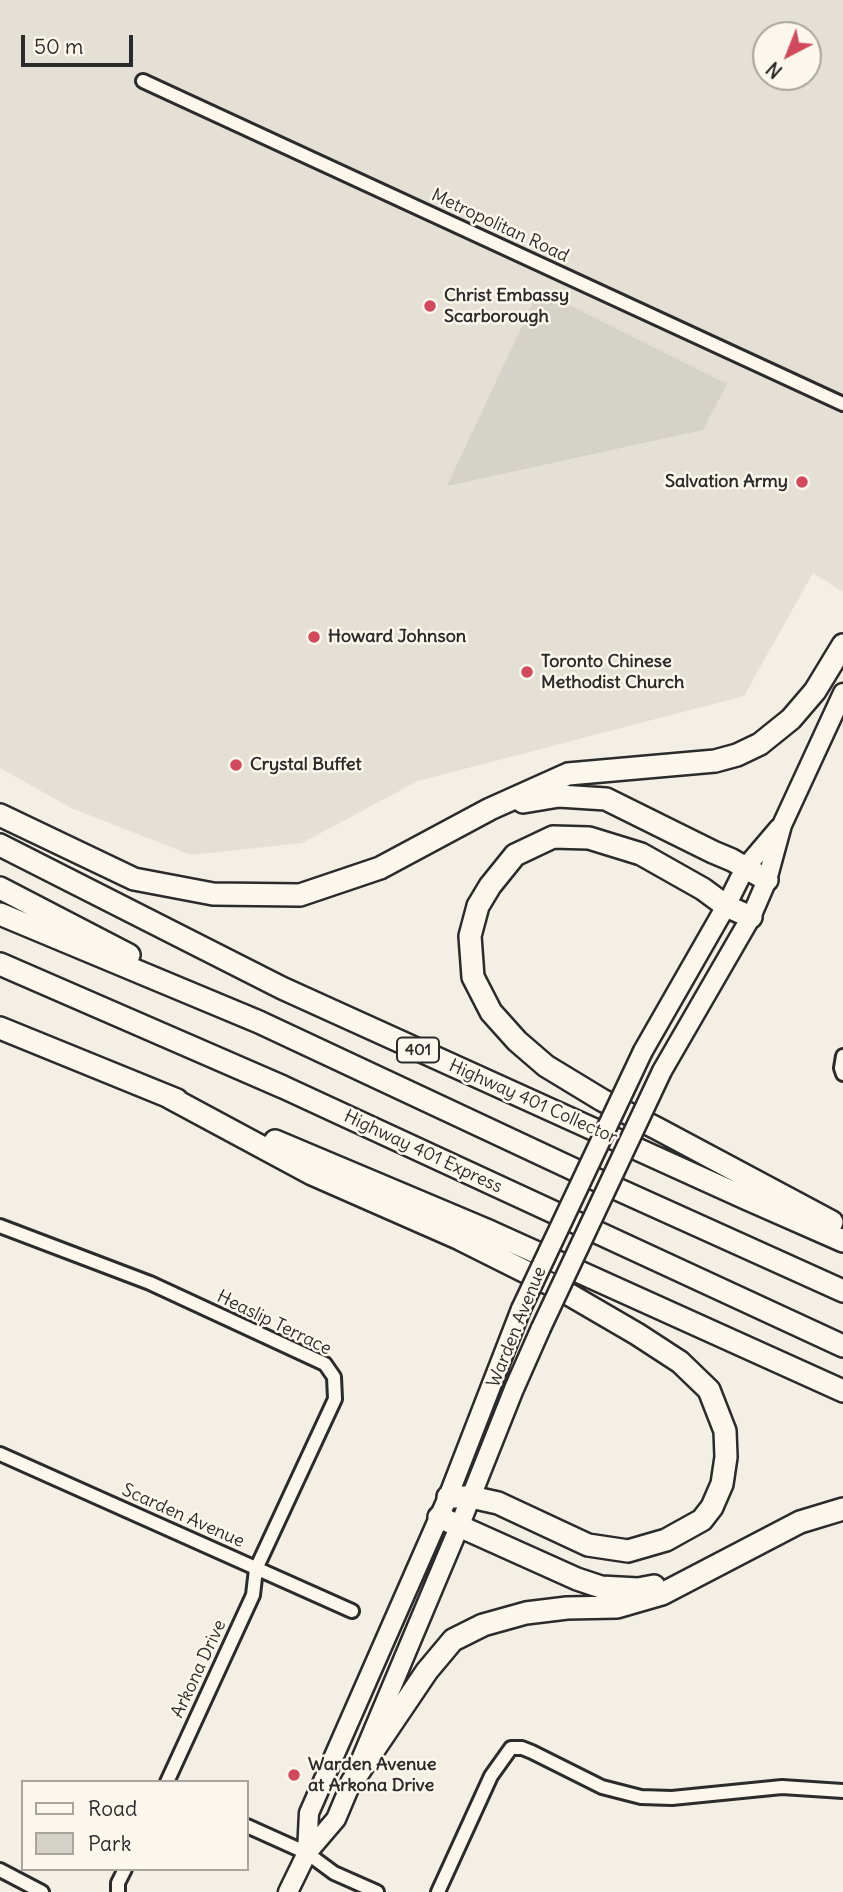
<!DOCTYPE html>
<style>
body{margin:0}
#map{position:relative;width:843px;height:1892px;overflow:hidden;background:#f3efe4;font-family:Delius,sans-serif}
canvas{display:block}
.legend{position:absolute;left:21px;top:1780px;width:228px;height:91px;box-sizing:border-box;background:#fbf7ec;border:2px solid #a8a59f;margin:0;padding:9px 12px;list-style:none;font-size:21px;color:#2b2b2b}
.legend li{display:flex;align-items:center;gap:14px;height:35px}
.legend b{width:35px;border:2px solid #a8a59f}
.north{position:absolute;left:752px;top:21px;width:70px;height:70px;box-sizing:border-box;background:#fbf7ec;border:2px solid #a8a59f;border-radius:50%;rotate:222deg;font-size:19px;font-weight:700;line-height:28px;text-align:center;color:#2b2b2b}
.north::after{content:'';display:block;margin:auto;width:24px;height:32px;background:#d1495b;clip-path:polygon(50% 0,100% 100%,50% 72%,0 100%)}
.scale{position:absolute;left:21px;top:35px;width:112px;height:32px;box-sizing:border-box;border:4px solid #2b2b2b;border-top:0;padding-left:9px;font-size:21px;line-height:24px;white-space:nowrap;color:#2b2b2b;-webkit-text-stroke:5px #fbf7ec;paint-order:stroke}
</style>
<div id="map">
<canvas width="843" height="1892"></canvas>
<ul class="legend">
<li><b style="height:9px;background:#fbf7ec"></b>Road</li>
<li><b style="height:19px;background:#d5d2c9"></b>Park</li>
</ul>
<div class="north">N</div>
<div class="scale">50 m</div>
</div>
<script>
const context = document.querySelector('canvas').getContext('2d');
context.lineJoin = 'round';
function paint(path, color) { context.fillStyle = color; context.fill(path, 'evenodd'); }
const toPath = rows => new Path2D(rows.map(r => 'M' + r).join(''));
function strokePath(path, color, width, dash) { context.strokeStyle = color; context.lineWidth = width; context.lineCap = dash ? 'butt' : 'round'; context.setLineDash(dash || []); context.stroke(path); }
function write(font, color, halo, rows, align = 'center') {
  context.font = font + ' Delius,sans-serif'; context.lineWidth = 5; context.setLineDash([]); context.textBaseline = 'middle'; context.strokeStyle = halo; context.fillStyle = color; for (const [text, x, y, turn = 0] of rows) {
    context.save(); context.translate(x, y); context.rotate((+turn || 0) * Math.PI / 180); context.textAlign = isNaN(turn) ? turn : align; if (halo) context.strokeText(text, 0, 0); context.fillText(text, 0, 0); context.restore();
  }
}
paint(toPath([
 [0,0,843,0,843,592,813,573,744,696,418,781,302,843,191,855,71,808,0,768],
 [766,35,808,35,808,77,766,77]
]), '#e4e0d6');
paint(toPath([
 [539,290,727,384,703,430,447,486]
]), '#d5d2c9');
const street = toPath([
 [143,81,843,404],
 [843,1056,841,1068,843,1074],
 [0,1226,150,1283,325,1364,334,1377,335,1399,256,1569,253,1595,167,1782],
 [0,1454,352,1611],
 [247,1826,307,1853,334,1873,377,1892],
 [0,1870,42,1892],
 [118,1892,118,1883,125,1869],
 [438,1892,491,1776,511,1748,522,1748,532,1752,602,1787,641,1797,672,1798,782,1787,843,1791]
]);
const secondary = toPath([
 [643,1051,726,906,745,868,779,828],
 [662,1071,751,917,767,880,782,825,843,693],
 [307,1853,309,1813,448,1497,521,1309],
 [288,1892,307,1853,336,1819,459,1527,514,1389,541,1328]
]);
const highway = toPath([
 [523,802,559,796,606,799,713,852,732,860,767,880],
 [0,815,134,879,213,894,300,895,380,868,490,809,568,774,715,761,737,755,760,744,791,719,815,691,843,645],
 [0,845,282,988,745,1198,843,1241],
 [0,888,129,955],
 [0,914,259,1022,575,1170,843,1291],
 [751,917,726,906,703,889,641,854,589,838,553,837,515,855,490,886,478,906,470,936,473,977,491,1012,517,1041,546,1066,602,1100,658,1129,832,1222],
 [0,964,283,1087,843,1346],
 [0,1028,177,1100],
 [167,1096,312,1174,460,1239,558,1288,637,1334,680,1362,709,1390,725,1431,726,1457,722,1484,712,1507,702,1520,666,1540,628,1551,588,1545,498,1503,471,1497,448,1497],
 [275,1141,491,1232,843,1391],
 [439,1517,577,1579,601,1587,638,1589,654,1586],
 [352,1782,427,1671,453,1640,483,1625,526,1613,567,1608,617,1607,662,1594,800,1522,843,1509]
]);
strokePath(street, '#2b2b2b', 18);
strokePath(secondary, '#2b2b2b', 23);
strokePath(highway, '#2b2b2b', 26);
strokePath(street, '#fbf7ec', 12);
strokePath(secondary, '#fbf7ec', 18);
strokePath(highway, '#fbf7ec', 21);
const secondaryBridge = toPath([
 [521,1309,643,1051],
 [541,1328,662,1071]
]);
strokePath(secondaryBridge, '#2b2b2b', 23, []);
strokePath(secondaryBridge, '#fbf7ec', 18);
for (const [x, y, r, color] of [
 [430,306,7,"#d1495b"],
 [802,482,7,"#d1495b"],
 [314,637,7,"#d1495b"],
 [527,672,7,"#d1495b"],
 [236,765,7,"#d1495b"],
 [294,1775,7,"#d1495b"]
]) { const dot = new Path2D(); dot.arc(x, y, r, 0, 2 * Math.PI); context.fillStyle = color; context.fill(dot); strokePath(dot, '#fbf7ec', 2.5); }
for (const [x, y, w] of [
 [418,1050,42]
]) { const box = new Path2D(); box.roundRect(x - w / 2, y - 12.5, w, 25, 5); context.fillStyle = '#fbf7ec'; context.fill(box); strokePath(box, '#2b2b2b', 2); }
write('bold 16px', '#2b2b2b', null, [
 ["401",418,1050]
]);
write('18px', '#2b2b2b', '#fbf7ec', [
 ["Metropolitan Road",500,226,25],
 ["Highway 401 Collector",533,1102,24],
 ["Highway 401 Express",423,1152,25],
 ["Heaslip Terrace",274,1323,26],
 ["Warden Avenue",517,1327,-68],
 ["Scarden Avenue",183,1516,24],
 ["Arkona Drive",199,1669,-65]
]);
write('bold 18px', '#2b2b2b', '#fbf7ec', [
 ["Christ Embassy",444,296],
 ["Scarborough",444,317],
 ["Salvation Army",788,482,"right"],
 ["Howard Johnson",328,637],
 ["Toronto Chinese",541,662],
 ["Methodist Church",541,683],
 ["Crystal Buffet",250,765],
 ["Warden Avenue",308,1765],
 ["at Arkona Drive",308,1786]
], 'left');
</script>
